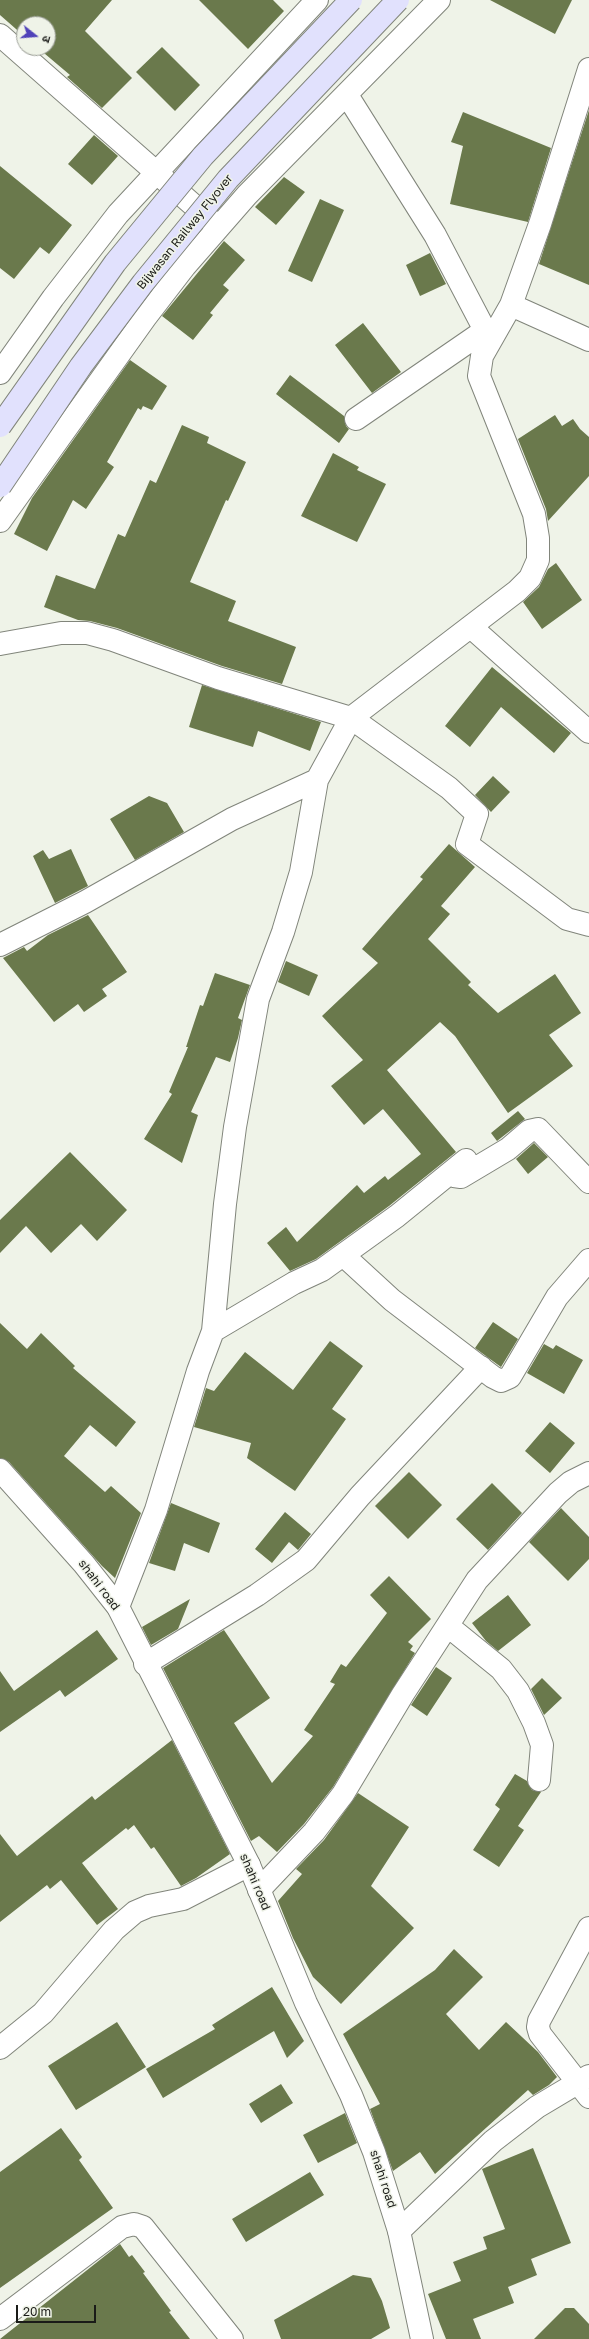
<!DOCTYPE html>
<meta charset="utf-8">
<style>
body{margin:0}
#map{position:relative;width:589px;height:2339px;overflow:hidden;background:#eff3e8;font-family:"Golos Text","Noto Sans Devanagari",sans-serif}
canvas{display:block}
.north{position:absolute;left:16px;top:16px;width:40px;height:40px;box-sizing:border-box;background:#eff3e8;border:1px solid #9a9d95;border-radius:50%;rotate:107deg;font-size:11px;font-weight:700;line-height:16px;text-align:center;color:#1a1b18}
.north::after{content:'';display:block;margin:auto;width:14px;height:18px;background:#5042b9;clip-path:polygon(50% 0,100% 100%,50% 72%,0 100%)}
.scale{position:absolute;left:16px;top:2305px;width:80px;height:18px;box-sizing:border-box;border:2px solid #1a1b18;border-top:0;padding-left:5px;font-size:12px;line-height:14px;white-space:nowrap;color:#1a1b18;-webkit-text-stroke:3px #eff3e8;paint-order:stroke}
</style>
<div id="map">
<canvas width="589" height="2339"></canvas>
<div class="north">उ</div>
<div class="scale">20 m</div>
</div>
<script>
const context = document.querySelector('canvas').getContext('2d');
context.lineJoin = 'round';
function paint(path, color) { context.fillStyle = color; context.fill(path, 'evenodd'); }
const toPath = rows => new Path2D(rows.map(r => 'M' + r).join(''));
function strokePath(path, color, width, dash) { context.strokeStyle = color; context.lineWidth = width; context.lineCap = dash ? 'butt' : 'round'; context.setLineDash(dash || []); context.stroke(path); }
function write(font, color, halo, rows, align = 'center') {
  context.font = font + ' "Golos Text",sans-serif'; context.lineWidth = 3; context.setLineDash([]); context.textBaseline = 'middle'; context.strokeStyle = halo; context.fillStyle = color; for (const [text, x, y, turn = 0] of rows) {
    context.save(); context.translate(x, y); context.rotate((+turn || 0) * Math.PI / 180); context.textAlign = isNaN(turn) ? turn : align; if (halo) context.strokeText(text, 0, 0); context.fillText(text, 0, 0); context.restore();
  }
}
paint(toPath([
 [0,0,112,0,85,31,132,78,102,108,67,77,70,75,38,48,48,48,48,24,24,24,24,36,0,15],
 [199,0,273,0,284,11,248,49],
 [490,0,572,0,555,34],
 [162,47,200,85,175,111,136,72],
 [589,110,589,285,539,264],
 [463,112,551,148,528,222,450,204,463,146,451,142],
 [94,135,118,156,92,185,68,164],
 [0,166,72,225,49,254,40,247,14,279,0,268],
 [284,177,305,192,276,225,255,207],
 [320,199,344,210,312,282,288,271],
 [224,241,245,260,223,285,229,290,210,313,213,315,193,340,162,316],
 [430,253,446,284,420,296,406,265],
 [363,323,401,372,372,393,335,345],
 [130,360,167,386,152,410,143,406,141,410,138,408,107,462,114,467,86,509,73,500,47,551,14,534,32,498],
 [290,375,344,416,346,426,349,429,339,443,276,394],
 [555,415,562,426,573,419,580,429,589,437,589,476,548,521,546,509,518,439],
 [182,425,209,437,207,443,246,462,228,501,226,500,190,582,236,601,228,621,296,647,282,684,222,666,117,628,90,621,78,620,44,607,56,575,95,589,118,534,125,537,150,480,156,483],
 [333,453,359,467,357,470,386,484,357,542,301,516],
 [556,563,582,600,542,629,523,602,539,587,548,569],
 [492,667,571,733,554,753,501,707,470,747,445,726],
 [202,685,321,722,310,751,258,731,253,747,189,727],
 [493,776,510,792,491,812,475,795],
 [149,796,167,803,184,832,135,860,110,819],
 [449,844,475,867,441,906,450,914,428,939,471,982,468,985,498,1013,555,974,581,1013,549,1035,573,1066,508,1113,455,1036,440,1022,387,1070,456,1152,389,1206,316,1259,290,1271,267,1243,286,1227,297,1242,357,1185,364,1193,385,1176,388,1180,421,1154,383,1109,364,1125,331,1086,363,1060,322,1016,378,963,362,949,423,879,420,877],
 [71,849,88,886,55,903,33,856,43,850,49,859],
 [88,915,127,972,102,989,107,996,84,1012,78,1004,54,1022,3,958,24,947,27,951,48,935],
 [286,961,318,975,309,996,278,982],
 [215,973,250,985,238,1018,242,1020,238,1038,230,1062,216,1057,191,1112,198,1115,182,1163,144,1139,172,1094,169,1092,188,1047,186,1047,200,1005,203,1006],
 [518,1111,525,1119,497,1141,491,1133],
 [534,1143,548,1157,528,1174,516,1159],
 [70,1152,127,1210,97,1241,81,1224,51,1253,26,1226,0,1253,0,1220],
 [493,1322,518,1339,501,1367,475,1348],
 [0,1323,27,1349,41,1333,75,1366,73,1368,136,1422,116,1447,90,1425,64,1456,105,1492,111,1486,141,1513,115,1578,102,1566,9,1462,0,1458],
 [330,1341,363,1366,332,1409,346,1419,295,1491,247,1458,251,1443,194,1427,206,1388,214,1391,245,1352,293,1390],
 [544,1344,553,1349,556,1345,583,1360,564,1394,527,1373],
 [550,1422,575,1443,550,1473,525,1451],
 [409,1472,442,1505,408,1539,375,1506],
 [492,1483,522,1513,488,1550,456,1519],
 [171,1503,220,1523,209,1553,184,1543,175,1571,149,1563],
 [561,1508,589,1537,589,1559,568,1581,529,1542],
 [285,1512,311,1534,298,1550,289,1542,272,1563,255,1549],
 [389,1576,431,1619,408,1642,413,1646,410,1650,415,1653,333,1787,304,1824,277,1852,259,1836,251,1841,163,1668,224,1630,270,1698,234,1723,272,1783,313,1736,304,1730,335,1684,330,1682,341,1664,346,1667,387,1613,370,1595],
 [508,1595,531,1625,498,1651,486,1641,472,1623],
 [190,1599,178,1629,151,1645,142,1627],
 [97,1630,118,1659,65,1697,60,1690,0,1732,0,1671,14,1691],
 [436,1667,452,1678,427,1716,411,1705],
 [542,1678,562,1698,544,1715,531,1689],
 [172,1740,230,1854,196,1878,181,1886,154,1847,151,1849,134,1825,128,1830,126,1828,82,1863,118,1909,97,1925,61,1880,50,1889,47,1885,0,1922,0,1834,17,1856,92,1796,95,1800],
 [515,1774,527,1781,532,1790,541,1792,518,1826,524,1830,499,1867,473,1850,500,1809,495,1805],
 [358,1793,409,1827,371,1886,414,1928,341,2004,313,1977,293,1938,278,1901,302,1874,296,1869,324,1840],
 [454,1949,483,1977,446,2014,479,2050,506,2022,538,2052,557,2077,549,2085,533,2095,528,2090,435,2174,420,2152,393,2171,370,2109,380,2104,343,2034,435,1970],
 [272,1987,304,2041,287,2058,274,2031,163,2098,146,2069,215,2029,212,2025],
 [117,2022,146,2067,76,2110,48,2066],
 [281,2084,293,2103,261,2123,249,2104],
 [345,2113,357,2143,318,2163,303,2135],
 [61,2128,82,2157,79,2160,113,2208,0,2288,0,2172],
 [533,2148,571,2243,531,2259,537,2275,508,2287,514,2303,473,2319,481,2339,446,2339,428,2294,461,2281,453,2262,487,2249,483,2237,505,2229,482,2169],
 [310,2172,324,2195,246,2242,232,2219],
 [120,2244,129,2257,132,2255,145,2272,143,2273,171,2311,169,2312,190,2339,0,2339],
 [353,2275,371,2278,382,2301,390,2328,371,2339,281,2339,274,2320],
 [565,2308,574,2308,589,2324,589,2339,534,2339]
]), '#6a794c');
const minor = toPath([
 [0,35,216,225],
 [347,95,435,235,490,340],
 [511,305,589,340],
 [0,373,53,298,118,214,317,0],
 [356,419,484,331],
 [0,521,145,318,185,266,247,195,439,0],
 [471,627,589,732],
 [0,644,61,633,87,633,113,640,218,678,351,718,449,788,477,814,467,844,567,919,589,925],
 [0,945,85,902,232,819,317,780],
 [454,1176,461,1177,508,1149,529,1131,538,1129,589,1182],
 [343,1255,392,1300,493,1377,501,1381,510,1377,557,1297,589,1260],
 [213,1331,294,1283,322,1270,397,1216,466,1160],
 [118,1607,156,1510,198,1371,213,1331,225,1204,235,1127,258,999,283,932,301,872,317,780,351,718,517,591,530,578,538,560,538,538,534,514,479,376,482,356,511,305,540,224,589,69],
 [448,1626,501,1669,518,1691,534,1723,542,1745,539,1780],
 [145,1664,257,1595,306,1560,360,1496,481,1367],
 [259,1890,314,1832,343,1794,403,1694,477,1580,558,1493,571,1482,589,1473],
 [589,1928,539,2021,538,2027,540,2034,589,2097],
 [0,2048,43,2013,114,1930,135,1912,149,1906,183,1899,249,1865],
 [399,2231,493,2141,537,2107,589,2076],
 [0,2319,122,2227,134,2224,143,2227,232,2339]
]);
const tertiary = toPath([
 [0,1470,84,1564,118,1607,249,1865,306,2003,351,2095,374,2152,399,2231,422,2339]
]);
strokePath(minor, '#81857b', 24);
strokePath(tertiary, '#81857b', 24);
strokePath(minor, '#fff', 22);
strokePath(tertiary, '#fff', 22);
const secondaryBridge = toPath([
 [0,426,115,263,203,156,351,0],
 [0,486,81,366,143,283,228,179,398,0]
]);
strokePath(secondaryBridge, '#81857b', 24, []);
strokePath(secondaryBridge, '#e1e1fd', 22);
write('12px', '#1a1b18', '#eff3e8', [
 ["Bijwasan Railway Flyover",185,232,-51],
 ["shahi road",99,1585,53],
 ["shahi road",255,1882,67],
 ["shahi road",383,2179,72]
]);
</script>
